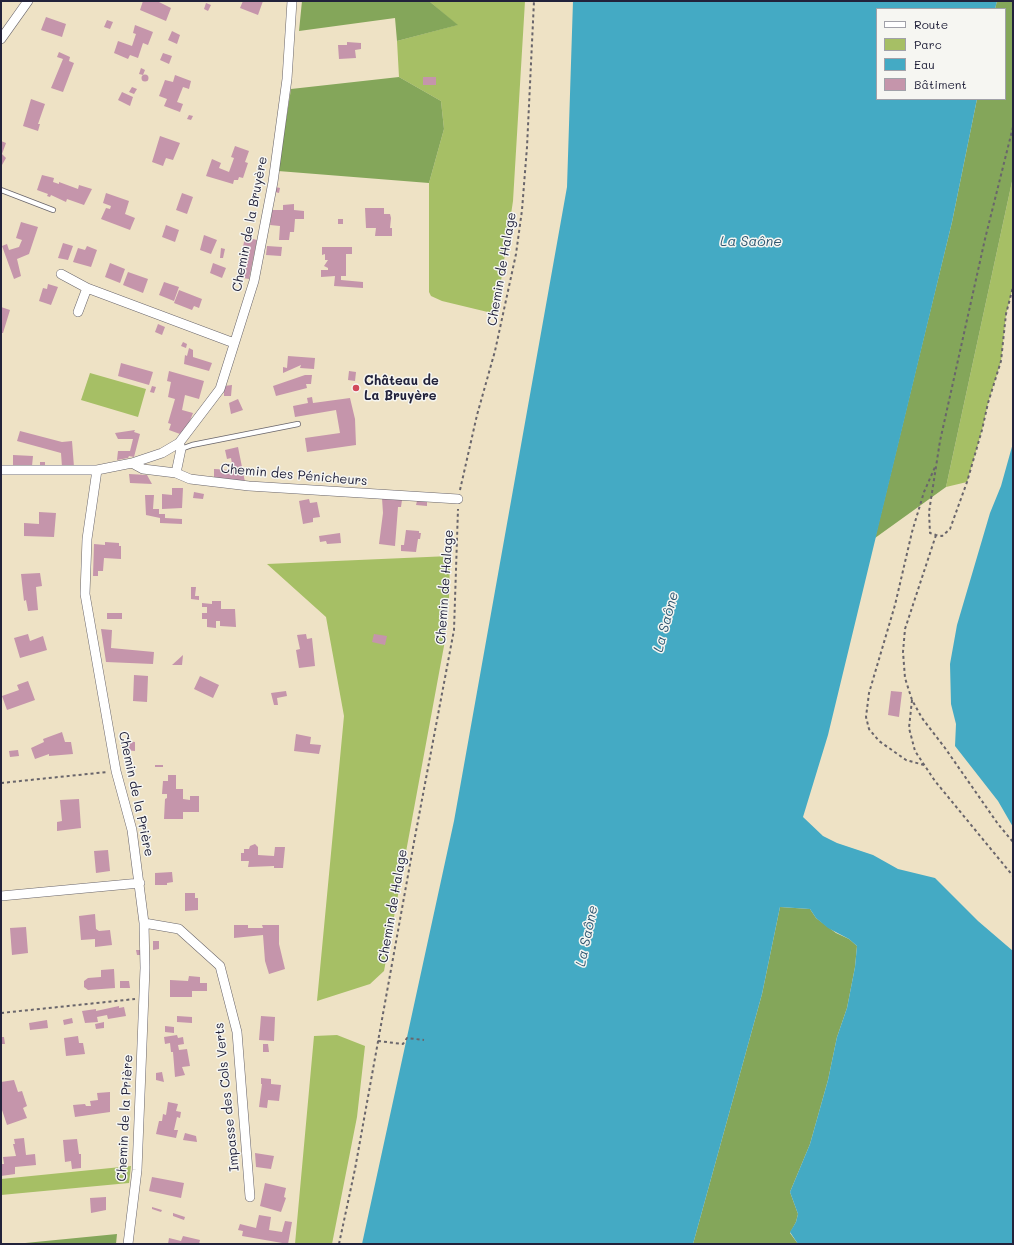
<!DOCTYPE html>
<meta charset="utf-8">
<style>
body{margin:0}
#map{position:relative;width:1014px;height:1245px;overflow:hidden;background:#eee2c5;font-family:Mali,sans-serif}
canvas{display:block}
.frame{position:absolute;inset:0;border:2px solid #22223b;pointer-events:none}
.legend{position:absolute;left:876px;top:8px;width:130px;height:92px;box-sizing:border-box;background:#f6f6f2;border:1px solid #a1a1a9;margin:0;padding:5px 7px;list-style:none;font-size:12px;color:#22223b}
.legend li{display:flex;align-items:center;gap:8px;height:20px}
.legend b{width:20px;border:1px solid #a1a1a9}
</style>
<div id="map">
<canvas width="1014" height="1245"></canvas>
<div class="frame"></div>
<ul class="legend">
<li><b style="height:5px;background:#fff"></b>Route</li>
<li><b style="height:11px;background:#a6bf65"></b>Parc</li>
<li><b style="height:11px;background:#44aac4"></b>Eau</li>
<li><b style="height:11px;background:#c595ab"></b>Bâtiment</li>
</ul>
</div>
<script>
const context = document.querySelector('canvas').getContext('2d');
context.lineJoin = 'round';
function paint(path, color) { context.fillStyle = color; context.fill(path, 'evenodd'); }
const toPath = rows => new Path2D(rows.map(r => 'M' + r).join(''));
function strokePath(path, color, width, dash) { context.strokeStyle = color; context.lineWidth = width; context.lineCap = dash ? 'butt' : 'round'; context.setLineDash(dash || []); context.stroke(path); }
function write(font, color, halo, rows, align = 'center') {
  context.font = font + ' Mali,sans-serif'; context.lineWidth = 3; context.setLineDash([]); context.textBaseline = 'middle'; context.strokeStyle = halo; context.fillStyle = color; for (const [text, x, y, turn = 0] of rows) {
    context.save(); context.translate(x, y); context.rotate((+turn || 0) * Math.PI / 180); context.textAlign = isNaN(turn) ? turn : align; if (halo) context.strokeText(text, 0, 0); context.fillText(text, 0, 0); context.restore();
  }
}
paint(toPath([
 [429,1,525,1,513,201,496,314,442,301,431,296,429,292,429,183,444,129,441,101,399,77,397,41,457,25],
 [1013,177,1013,287,1006,314,1001,361,988,403,982,430,967,482,946,487],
 [90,373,146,389,138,417,81,400],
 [450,556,449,598,444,646,384,971,370,984,317,1001,344,716,326,617,267,564],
 [337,1035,365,1046,357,1117,332,1244,295,1244,314,1036],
 [131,1166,129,1183,1,1195,1,1179]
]), '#a6bf65');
paint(toPath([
 [302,1,429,1,458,25,397,41,395,18,299,31],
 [997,1,1013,1,1013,177,946,487,875,538,952,222,977,99,1005,99,1005,9,995,9],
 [399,77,441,101,444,129,429,183,278,171,291,89],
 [780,907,810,909,816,918,836,933,849,939,857,946,855,967,847,1008,837,1037,828,1080,810,1144,790,1192,798,1214,796,1222,790,1233,798,1244,693,1244,762,994],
 [117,1234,116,1244,12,1244,15,1244]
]), '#84a65a');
paint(toPath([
 [573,1,997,1,995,9,877,9,877,99,977,99,952,222,828,735,803,817,823,836,837,843,873,855,898,869,935,878,978,921,1013,951,1013,1244,798,1244,790,1232,796,1222,798,1214,790,1192,810,1144,828,1080,837,1037,847,1008,855,967,857,946,849,939,828,928,816,918,810,909,780,907,762,994,693,1244,362,1244,454,821,567,187],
 [1013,443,1013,827,998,801,955,746,956,724,951,704,950,664,957,625,990,513,1001,486]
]), '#44aac4');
paint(toPath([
 [143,1,157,1,171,8,166,21,140,10],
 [243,1,263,1,258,15,240,8],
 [206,3,211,5,208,11,204,9],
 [46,17,66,24,62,37,41,30],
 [107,20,113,22,110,29,104,27],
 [135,25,153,32,148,45,143,43,138,58,130,55,128,59,114,53,118,41,132,46,136,34,133,33],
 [172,31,180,35,177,44,168,40],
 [347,42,361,43,361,49,355,50,356,58,339,59,338,45,347,45],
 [59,52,70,57,69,61,74,63,63,92,51,88,63,59,57,57],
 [163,53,172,56,169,64,160,60],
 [141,68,145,70,143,75,139,74],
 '141.5 78a3.5 3.5 0 1 1 7 0a3.5 3.5 0 1 1-7 0Z',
 [175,75,191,81,189,89,183,87,177,102,183,104,180,112,164,106,167,99,159,96,165,80,173,82],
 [423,77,436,77,436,85,423,85],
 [132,87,137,89,134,94,129,92],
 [122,92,133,97,130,106,118,100],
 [31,99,45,104,38,124,40,124,38,131,23,126],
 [189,115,193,116,191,120,187,119],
 [160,136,180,143,173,160,166,158,163,166,152,162],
 [1,141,6,143,2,154,6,158,2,165],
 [235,146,249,151,245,162,248,163,243,178,239,177,238,180,234,180,233,184,206,176,212,159,221,163,219,168,229,172,234,158,231,157],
 [42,175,54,178,53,182,59,184,59,182,78,189,79,185,92,189,84,205,67,199,66,202,51,195,50,197,47,196,48,194,37,190],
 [276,187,280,188,279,193,275,192],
 [106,193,129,201,125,214,135,218,130,230,101,219,106,208,110,209,111,206,103,203],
 [182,193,193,197,187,214,176,210],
 [294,204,294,210,304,211,304,219,295,219,294,232,290,232,289,240,279,240,280,226,270,225,272,210,283,210,283,205],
 [365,208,384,208,384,214,390,214,391,218,390,228,392,228,392,236,375,236,376,228,366,228],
 [338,219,343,219,343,224,338,224],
 [21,222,38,227,29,254,17,259,21,276,14,279,2,246,7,244,9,250,19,247,22,240,16,238],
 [166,225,179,230,175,242,162,237],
 [204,235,217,240,211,254,200,250],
 [245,237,257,240,249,279,237,277],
 [63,243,73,246,68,260,58,258],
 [87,246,97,250,91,267,73,262,78,248,85,250],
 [267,246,282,247,281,256,266,255],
 [322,247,352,247,352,254,346,254,346,276,341,276,341,280,363,282,363,288,334,286,335,276,321,277,321,270,328,270,328,268,324,266,328,260,325,260,325,254,322,255],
 [221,248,225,249,223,258,220,258],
 [110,263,125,269,120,283,105,277],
 [213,263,226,268,222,278,210,273],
 [128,272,148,279,143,293,123,285],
 [164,282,179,287,174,301,159,295],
 [48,284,58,287,51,305,39,301,43,288,47,289],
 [179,290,202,299,199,308,194,306,192,310,174,303],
 [1,307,10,310,3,333,1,333],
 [158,324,165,327,162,335,155,332],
 [183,342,187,344,186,348,181,346],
 [189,348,193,350,193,357,212,363,209,371,184,364,185,355,187,356],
 [288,356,315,358,314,369,300,368,301,365,283,373,283,367,287,368],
 [121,363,153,372,149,385,118,376],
 [169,371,204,381,199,399,185,395,182,410,193,413,187,428,180,434,169,430,171,424,168,423,175,399,168,397,171,382,167,381],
 [349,371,356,372,355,381,348,380],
 [305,375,312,375,311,384,306,384,307,388,276,396,273,386],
 [232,385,231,396,224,396,224,386],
 [152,386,156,387,154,393,150,392],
 [312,397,313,403,350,398,355,419,356,445,307,452,305,438,340,433,336,410,295,417,293,406,308,403,307,398],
 [238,399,243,410,231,414,229,403],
 [135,430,134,432,140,434,134,457,129,456,128,458,117,460,118,451,130,451,133,439,118,439,115,433],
 [20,431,62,442,72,441,74,467,62,467,61,453,17,441],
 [238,447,245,482,214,479,214,469,233,470,231,458,227,459,225,450],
 [13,455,33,456,32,466,13,466],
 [40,462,45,462,45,467,40,467],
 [129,474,147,475,152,484,130,483],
 [172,488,183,488,182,508,162,509,162,494,172,495],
 [194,492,204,494,203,499,193,498],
 [145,495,154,495,153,509,159,509,159,514,165,514,165,518,182,519,182,524,160,523,160,518,146,515],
 [382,498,402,500,401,507,398,507,395,546,379,544,383,513],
 [309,499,310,503,317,502,320,517,313,518,313,522,303,524,299,501],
 [417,501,427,501,427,506,416,505],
 [39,512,56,513,54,537,24,536,24,523,39,524],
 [406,530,419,531,419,533,421,533,420,539,418,539,416,552,401,551,401,545,404,545],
 [340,533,341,543,327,544,326,541,320,542,319,536],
 [105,542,119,543,119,546,121,546,121,559,104,558,103,571,98,571,98,576,93,576,94,544,105,545],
 [40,573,42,586,36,587,38,610,28,611,26,600,24,601,21,574],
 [191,587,196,587,195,596,199,596,199,600,191,599],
 [212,601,221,601,221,609,235,609,236,627,220,626,220,621,216,621,216,628,207,627,207,619,202,619,202,613,207,613,207,607,202,607,202,603,212,604],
 [107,613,122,613,122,619,107,619],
 [101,629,112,630,111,648,154,652,153,664,106,662],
 [28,634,30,641,43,636,47,650,20,658,14,638],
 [306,634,307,639,312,638,315,666,299,668,296,650,300,649,297,635],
 [374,634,387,636,385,645,372,642],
 [183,655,182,665,172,665],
 [134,675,148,676,147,702,133,701],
 [200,676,219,685,213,698,194,689],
 [28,681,35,700,7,710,2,696,19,690,17,685],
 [286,691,287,696,277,698,278,705,274,705,271,693],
 [891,691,902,692,899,717,888,715],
 [62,732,65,742,71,742,73,754,49,756,49,754,35,759,31,748,44,742,43,739],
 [296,734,311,737,310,744,321,745,319,754,294,751],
 [126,741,135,742,135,751,125,750],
 [18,750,19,756,10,757,9,751],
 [155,765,163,765,163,767,155,767],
 [168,775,176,775,176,789,183,789,183,799,190,800,190,796,199,796,199,812,183,812,183,819,164,819,165,799,167,798,167,794,162,794,163,781,168,781],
 [79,799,81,828,57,831,57,822,62,821,60,800],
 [255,844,258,847,258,855,274,856,275,847,285,847,283,868,274,868,274,866,248,867,249,861,241,861,241,853,244,853,244,849,249,849,250,846],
 [108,850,110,871,96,873,94,851],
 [172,872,173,882,167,883,167,885,155,885,155,873],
 [185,893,195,893,195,898,198,898,198,910,185,911],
 [95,914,96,929,99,931,110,930,112,945,95,947,95,939,81,940,79,916],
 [234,925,248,925,248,928,263,928,262,925,279,925,279,944,285,969,269,974,265,961,263,935,234,938],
 [26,927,28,953,12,955,10,928],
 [153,941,159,941,159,949,153,950],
 [136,950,140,950,140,955,137,955],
 [114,969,115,988,88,990,84,987,84,981,88,978,101,977,101,970],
 [189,976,200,977,200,983,207,983,207,991,192,991,192,997,170,997,170,980,188,981],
 [120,981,129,981,130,988,120,988],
 [119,1006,119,1008,124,1007,126,1016,108,1019,107,1015,97,1017,98,1022,85,1023,82,1011,96,1009,96,1011],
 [177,1016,192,1017,192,1023,177,1022],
 [261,1016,275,1017,274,1041,259,1040],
 [72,1018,73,1023,64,1025,63,1020],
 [47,1020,48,1028,30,1030,29,1023],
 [104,1022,104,1028,96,1029,95,1024],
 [165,1026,174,1027,174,1033,165,1032],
 [177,1035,178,1038,183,1037,184,1044,178,1045,179,1050,187,1049,190,1066,182,1067,185,1075,175,1077,173,1052,171,1052,170,1043,165,1044,164,1037],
 [78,1036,79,1043,83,1043,85,1054,66,1056,64,1038],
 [1,1037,4,1037,5,1044,1,1044],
 [263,1044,268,1044,269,1052,263,1052],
 [162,1072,164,1082,156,1080,156,1073],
 [261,1078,271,1079,271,1084,281,1085,279,1101,268,1100,267,1108,259,1107,262,1084,261,1084],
 [14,1080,18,1092,22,1091,27,1106,23,1108,27,1118,7,1125,1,1107,1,1082],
 [110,1092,110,1112,75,1117,73,1105,85,1104,86,1106,91,1106,90,1101,98,1100,97,1093],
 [168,1102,178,1104,176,1111,181,1112,180,1118,177,1117,174,1130,178,1130,176,1138,156,1134,159,1121,162,1121,163,1114,166,1115],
 [185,1133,196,1136,197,1142,183,1140],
 [24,1138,26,1155,35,1154,36,1165,15,1167,15,1174,1,1176,1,1164,4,1164,3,1157,16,1156,13,1144,15,1144,14,1139],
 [77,1139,79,1154,81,1154,81,1168,72,1169,71,1161,65,1162,63,1140],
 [255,1153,274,1156,271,1169,256,1167],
 [152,1177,184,1183,181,1198,149,1191],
 [265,1183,286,1188,284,1197,286,1198,281,1212,260,1206],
 [106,1197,106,1210,91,1213,90,1198],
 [152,1207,162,1210,161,1212,152,1209],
 [173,1213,185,1217,184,1220,173,1216],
 [259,1215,271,1217,269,1230,282,1232,285,1221,292,1222,288,1244,242,1236,243,1231,238,1230,240,1224,256,1228],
 [183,1236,200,1240,199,1244,168,1244,169,1238,181,1241]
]), '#c595ab');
const lane = toPath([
 [1,190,53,210],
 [181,449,192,445,298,424]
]);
const street = toPath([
 [1,39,28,1],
 [61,274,87,288],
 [78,312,87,288,234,343],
 [132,463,143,469,176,473,190,479,249,486,458,499],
 [1,470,97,470,132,463,162,453,179,443,220,389,254,281,273,182,287,79,292,1],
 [97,470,87,539,85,594,116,771,132,830,144,923,145,968,137,1170,128,1244],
 [176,473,181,449,179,443],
 [1,896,140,883],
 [144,923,179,929,220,966,237,1032,250,1197]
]);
strokePath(lane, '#69656b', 6);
strokePath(street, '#69656b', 10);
strokePath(toPath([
 [1013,127,985,239,940,441,929,512,930,533,936,535,942,536,950,529,967,482,982,430,988,403,1001,361,1006,314,1013,287],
 [460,490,477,415,495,351,516,254,522,210,527,147,534,1],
 [936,535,905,629,903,652,905,678,912,700,922,718,945,748,998,824,1013,842],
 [912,700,909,728,915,751,935,781,1013,876],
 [924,765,906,760,879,741,869,729,866,717,869,693,895,605,912,532,924,492,935,467],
 [1,783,107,772],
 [1,1013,135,999],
 [378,1041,403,1044,407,1038,424,1040],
 [339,1244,355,1169,414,842,454,630,458,509]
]), '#69656b', 2, [3, 3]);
strokePath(lane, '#fff', 4.5);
strokePath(street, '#fff', 9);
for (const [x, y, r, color] of [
 [356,388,4,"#d1495b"]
]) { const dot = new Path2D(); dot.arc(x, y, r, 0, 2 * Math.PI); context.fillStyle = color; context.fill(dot); strokePath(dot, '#f6f6f2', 1.5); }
write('13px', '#22223b', '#f6f6f2', [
 ["Chemin de la Bruyère",250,224,-79],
 ["Chemin de Halage",502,269,-80],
 ["Chemin des Pénicheurs",294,475,5],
 ["Chemin de Halage",445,587,-86],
 ["Chemin de la Prière",136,794,78],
 ["Chemin de Halage",393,906,-80],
 ["Impasse des Cols Verts",227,1097,-96],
 ["Chemin de la Prière",125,1118,-87]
]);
write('bold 13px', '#22223b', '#f6f6f2', [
 ["Château de",364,381],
 ["La Bruyère",364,396]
], 'left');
write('italic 14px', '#305872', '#f6f6f2', [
 ["La Saône",751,242],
 ["La Saône",666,622,-75],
 ["La Saône",587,936,-78]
]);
</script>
